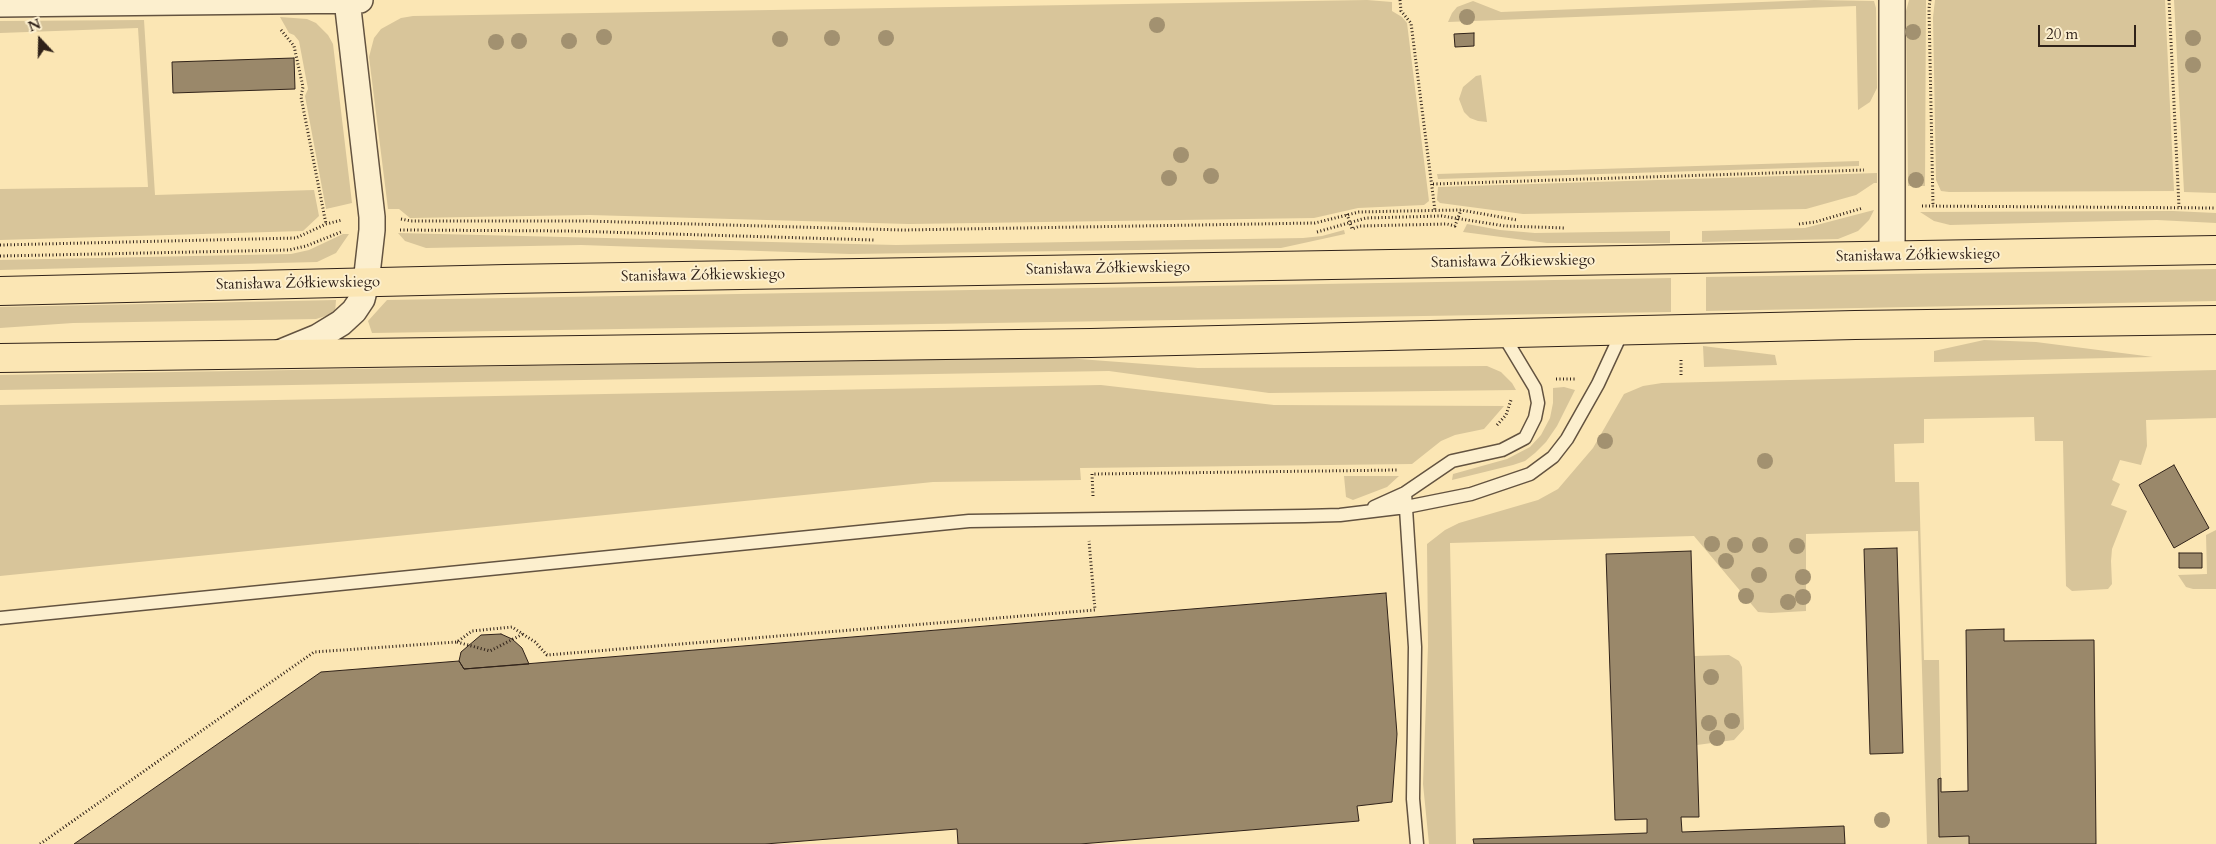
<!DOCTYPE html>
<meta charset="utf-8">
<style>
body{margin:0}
#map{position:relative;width:2216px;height:844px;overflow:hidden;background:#fbe6b4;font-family:Cardo,serif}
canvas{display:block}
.north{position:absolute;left:15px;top:15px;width:50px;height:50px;-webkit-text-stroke:4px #fcefce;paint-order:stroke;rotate:339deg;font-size:14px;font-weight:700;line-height:20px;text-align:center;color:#302219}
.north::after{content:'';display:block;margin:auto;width:18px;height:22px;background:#302219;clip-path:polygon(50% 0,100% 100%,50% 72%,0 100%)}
.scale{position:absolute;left:2038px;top:25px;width:98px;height:22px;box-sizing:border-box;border:2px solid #302219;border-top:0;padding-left:6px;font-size:15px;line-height:18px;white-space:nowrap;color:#302219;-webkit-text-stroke:4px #fcefce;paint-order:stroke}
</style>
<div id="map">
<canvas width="2216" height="844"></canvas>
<div class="north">N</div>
<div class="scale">20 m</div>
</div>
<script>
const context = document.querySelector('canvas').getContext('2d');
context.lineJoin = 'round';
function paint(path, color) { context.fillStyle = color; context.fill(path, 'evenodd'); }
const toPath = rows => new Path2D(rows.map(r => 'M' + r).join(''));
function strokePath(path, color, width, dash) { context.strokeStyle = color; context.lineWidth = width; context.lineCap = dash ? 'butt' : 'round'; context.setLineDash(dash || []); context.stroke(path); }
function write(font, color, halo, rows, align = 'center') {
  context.font = font + ' Cardo,serif'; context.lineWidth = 4; context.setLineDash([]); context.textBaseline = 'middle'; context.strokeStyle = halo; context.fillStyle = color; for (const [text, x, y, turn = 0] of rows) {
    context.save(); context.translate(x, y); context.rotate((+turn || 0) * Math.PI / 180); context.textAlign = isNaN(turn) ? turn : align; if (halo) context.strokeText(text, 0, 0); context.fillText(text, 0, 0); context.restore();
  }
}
paint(toPath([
 [1367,0,1392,2,1392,11,1402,17,1407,23,1429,201,1424,205,1358,208,1314,218,909,224,589,215,410,218,399,209,388,209,369,57,374,38,381,29,401,18,413,16],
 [1814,0,1874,1,1876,8,1877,88,1870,102,1858,110,1856,6,1448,22,1452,13,1457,7,1473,1,1501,12],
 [1909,0,1926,0,1925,186,1908,186,1906,11],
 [1935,0,2165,0,2174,191,1949,192,1941,191,1936,180,1933,17],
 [2174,0,2216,0,2216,193,2184,192],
 [280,17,307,19,316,23,328,35,333,44,352,203,326,209,305,96,308,89,299,41,294,35,289,33],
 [144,20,155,195,314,190,319,216,303,231,0,240,0,189,148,187,138,28,0,33,0,21],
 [1481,75,1487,122,1478,121,1470,118,1464,112,1459,99,1463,87,1476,76],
 [1859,161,1859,166,1438,179,1437,174],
 [1877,173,1877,183,1874,183,1856,195,1806,209,1523,214,1440,203,1437,200,1438,187],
 [1874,210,1869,220,1858,231,1838,239,1702,242,1702,231,1805,228],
 [2173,211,2216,213,2216,223,2157,220,1950,225,1934,221,1920,212],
 [1467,224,1500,230,1535,233,1670,231,1670,243,1547,243,1463,232],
 [1344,230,1345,234,1281,248,850,254,581,245,426,248,405,241,398,233,896,245,1303,238,1322,236],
 [343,234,349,234,336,253,317,262,0,270,0,260,291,254,309,250],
 [2216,269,2216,301,1706,311,1706,277],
 [1671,278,1671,312,372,333,368,321,387,300],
 [336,300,335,313,316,319,73,323,0,328,0,307],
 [1984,340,2036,342,2153,357,1934,362,1934,351],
 [1703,346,1775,355,1777,365,1704,367],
 [1053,357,1198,368,1487,366,1501,372,1512,383,1516,390,1269,393,1109,371,0,390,0,375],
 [2216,370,2216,418,2146,420,2147,446,2141,465,2120,460,2112,480,2120,484,2111,505,2127,511,2112,549,2111,561,2112,584,2108,589,2072,591,2066,586,2063,441,2035,441,2034,417,1924,419,1924,443,1894,444,1895,482,1919,482,1924,660,1939,660,1941,778,1938,779,1939,837,1969,836,1969,844,1927,844,1918,531,1806,534,1806,611,1771,613,1758,612,1694,536,1450,543,1456,844,1429,844,1423,784,1428,646,1427,544,1445,530,1459,523,1538,500,1558,489,1593,448,1624,394,1643,386,1662,383],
 [1101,385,1274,405,1504,406,1484,429,1455,435,1441,441,1412,464,1080,468,1081,480,933,482,0,576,0,405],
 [1564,387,1575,390,1557,426,1546,442,1535,453,1525,461,1513,465,1452,480,1453,474,1507,459,1530,447,1541,435,1550,418,1553,403,1553,388],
 [1344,476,1399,476,1387,487,1353,500,1346,497],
 [2216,530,2216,589,2193,589,2186,587,2178,575,2207,574,2206,535],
 [1729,655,1739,661,1742,667,1744,729,1734,740,1697,745,1694,656]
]), '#d8c59a');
const building = toPath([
 [1474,33,1474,46,1455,47,1454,34,1474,33],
 [294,58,295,89,173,93,172,62,294,58],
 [2174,465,2209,528,2174,548,2139,485,2174,465],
 [1897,548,1903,753,1870,754,1864,549,1897,548],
 [1691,551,1699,817,1681,817,1682,832,1844,826,1845,844,1474,844,1473,839,1647,833,1647,819,1615,820,1606,554,1691,551],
 [2179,553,2202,553,2202,568,2179,568,2179,553],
 [1386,593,1397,734,1392,802,1357,806,1359,821,1080,844,958,844,957,829,765,844,74,844,321,672,459,661,464,669,1386,593],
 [2004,629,2004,641,2094,640,2096,844,1969,844,1969,836,1939,837,1938,779,1941,778,1941,792,1968,791,1966,630,2004,629],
 [501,634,512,639,522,648,529,664,464,669,459,661,461,652,481,635,501,634]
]);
paint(building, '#9a886a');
strokePath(building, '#302219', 1);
const lane = toPath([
 [1405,493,1415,647,1413,799,1417,844],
 [1374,507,1405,493,1452,461,1502,450,1525,438,1535,418,1538,403,1535,388,1502,333],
 [0,618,969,521,1305,516,1340,515,1406,507,1471,494,1530,474,1553,457,1567,439,1598,384,1623,330]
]);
const street = toPath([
 [1892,0,1892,256],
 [0,4,360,0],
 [279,353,318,337,341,323,354,311,362,299,366,283,372,230,372,217,347,0]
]);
const primary = toPath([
 [0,291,506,279,2216,250],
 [0,358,1091,343,1855,325,2216,320]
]);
strokePath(lane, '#635340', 15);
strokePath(street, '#635340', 28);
strokePath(primary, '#302219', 30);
strokePath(toPath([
 [1400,0,1401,11,1411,23,1435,211],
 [1930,0,1929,9,1933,206],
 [2169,0,2179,207],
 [281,30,294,46,303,87,301,97,326,224],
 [1433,184,1864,170],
 [1922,206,2216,208],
 [1347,214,1352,229,1360,226,1447,224,1455,226,1461,210],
 [401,219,411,221,587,221,903,230,1315,223,1359,212,1404,211,1461,210,1517,220],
 [1799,224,1815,222,1863,208],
 [400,230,570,231,874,240],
 [1317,232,1366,218,1442,216,1505,226,1565,228],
 [0,245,296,238,326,224,342,220],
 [0,256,289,250,306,246,341,232],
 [1681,360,1681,375],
 [1556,379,1575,379],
 [1497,425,1506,415,1511,400],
 [1093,496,1092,474,1398,470],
 [457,642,490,651,523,634],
 [40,844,314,652,457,642,472,631,512,627,535,642,547,655,1095,610,1089,541]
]), '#302219', 3, [1, 2.5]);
strokePath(lane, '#fcefce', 12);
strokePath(street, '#fcefce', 25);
strokePath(primary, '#fbe6b4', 28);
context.fillStyle = '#a29170';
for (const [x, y] of [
 [1467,17],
 [1157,25],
 [1913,32],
 [604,37],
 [832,38],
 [886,38],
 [2193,38],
 [780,39],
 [519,41],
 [569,41],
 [496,42],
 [2193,65],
 [1181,155],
 [1211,176],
 [1169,178],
 [1916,180],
 [1605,441],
 [1765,461],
 [1712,544],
 [1735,545],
 [1760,545],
 [1797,546],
 [1726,561],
 [1759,575],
 [1803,577],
 [1746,596],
 [1803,597],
 [1788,602],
 [1711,677],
 [1732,721],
 [1709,723],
 [1717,738],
 [1882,820]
]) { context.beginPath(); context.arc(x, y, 8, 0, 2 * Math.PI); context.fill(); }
write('15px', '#302219', '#fcefce', [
 ["Stanisława Żółkiewskiego",1918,256,-1],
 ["Stanisława Żółkiewskiego",1513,262,-1],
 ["Stanisława Żółkiewskiego",1108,269,-1],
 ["Stanisława Żółkiewskiego",703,276,-1],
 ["Stanisława Żółkiewskiego",298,284,-1]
]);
</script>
